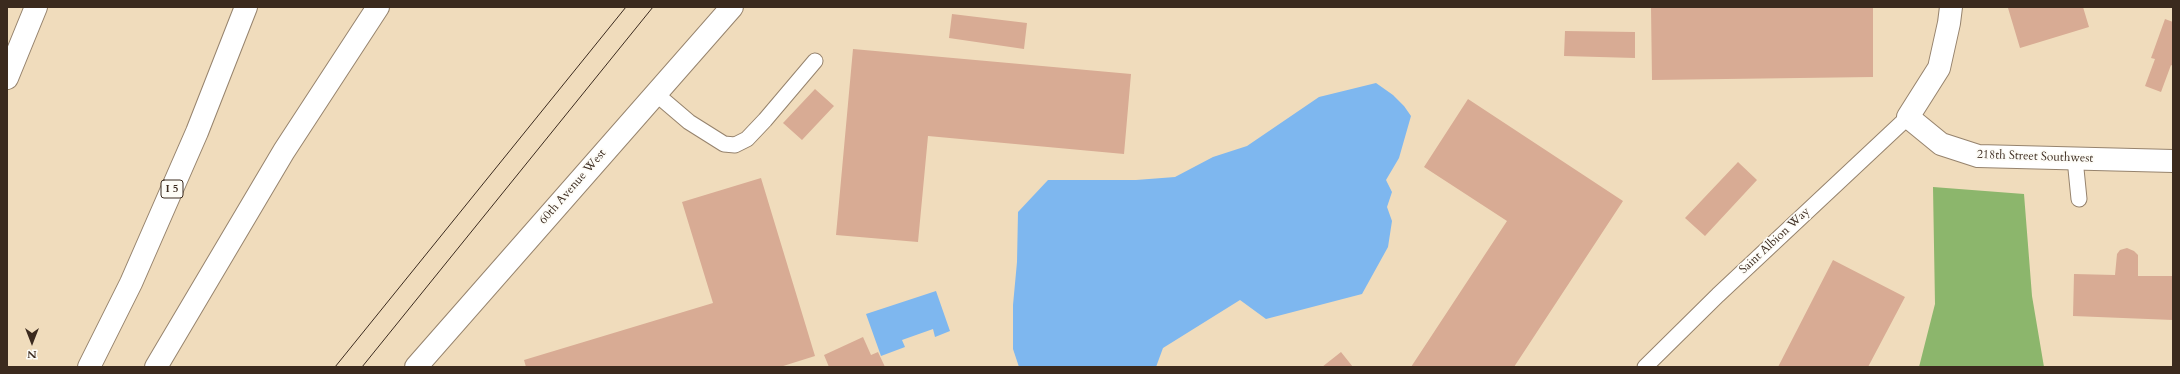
<!DOCTYPE html>
<style>
body{margin:0}
#map{position:relative;width:2180px;height:374px;overflow:hidden;background:#f0dcbc;font-family:Cardo,serif}
canvas{display:block}
.frame{position:absolute;inset:0;border:8px solid #3b2a1e;pointer-events:none}
.north{position:absolute;left:12px;top:322px;width:40px;height:40px;-webkit-text-stroke:3px #fdfcf7;paint-order:stroke;rotate:180deg;font-size:11px;font-weight:700;line-height:16px;text-align:center;color:#3b2a1e}
.north::after{content:'';display:block;margin:auto;width:14px;height:18px;background:#3b2a1e;clip-path:polygon(50% 0,100% 100%,50% 72%,0 100%)}
</style>
<div id="map">
<canvas width="2180" height="374"></canvas>
<div class="frame"></div>
<div class="north">N</div>
</div>
<script>
const context = document.querySelector('canvas').getContext('2d');
context.lineJoin = 'round';
function paint(path, color) { context.fillStyle = color; context.fill(path, 'evenodd'); }
const toPath = rows => new Path2D(rows.map(r => 'M' + r).join(''));
function strokePath(path, color, width, dash) { context.strokeStyle = color; context.lineWidth = width; context.lineCap = dash ? 'butt' : 'round'; context.setLineDash(dash || []); context.stroke(path); }
function write(font, color, halo, rows, align = 'center') {
  context.font = font + ' Cardo,serif'; context.lineWidth = 3.5; context.setLineDash([]); context.textBaseline = 'middle'; context.strokeStyle = halo; context.fillStyle = color; for (const [text, x, y, turn = 0] of rows) {
    context.save(); context.translate(x, y); context.rotate((+turn || 0) * Math.PI / 180); context.textAlign = isNaN(turn) ? turn : align; if (halo) context.strokeText(text, 0, 0); context.fillText(text, 0, 0); context.restore();
  }
}
paint(toPath([
 [1933,187,2024,194,2032,296,2044,367,1919,367,1935,304]
]), '#8cb66c');
paint(toPath([
 [1376,83,1393,95,1404,106,1411,116,1399,158,1386,180,1392,192,1387,207,1392,221,1388,247,1362,294,1266,319,1240,300,1163,348,1156,367,1019,367,1013,349,1013,305,1017,262,1018,212,1048,180,1136,180,1175,177,1213,157,1247,146,1319,97],
 [936,291,950,331,935,337,933,329,902,340,905,347,881,356,866,314]
]), '#7eb7ef');
paint(toPath([
 [1651,7,1873,7,1873,77,1652,80],
 [2011,7,2083,7,2089,27,2020,48,2008,8],
 [952,14,1027,23,1024,49,949,38],
 [2165,19,2173,22,2173,66,2171,65,2161,92,2145,86,2155,59,2151,58],
 [1565,31,1635,32,1635,58,1564,56],
 [853,49,1131,74,1124,154,928,136,918,242,836,235],
 [815,89,834,106,802,140,783,123],
 [1468,99,1623,201,1514,367,1411,367,1507,221,1424,167],
 [1738,162,1757,180,1705,236,1685,218],
 [761,178,815,356,780,367,526,367,524,360,713,303,682,202],
 [2127,248,2134,251,2138,255,2138,276,2173,276,2173,320,2073,316,2074,274,2115,275,2117,254,2120,250],
 [1833,260,1905,297,1868,367,1778,367],
 [863,337,871,355,878,352,885,367,829,367,824,355],
 [1341,352,1353,367,1322,367]
]), '#d8ab94');
const service = toPath([
 [655,93,689,122,724,144,735,145,747,139,765,120,815,61],
 [2075,159,2079,199],
 [1645,367,1718,295,1908,117]
]);
const minor = toPath([
 [1951,7,1949,23,1939,68,1908,117,1941,144,1978,156,2173,161]
]);
const tertiary = toPath([
 [416,367,732,7]
]);
const motorway = toPath([
 [7,78,36,7],
 [89,367,131,283,197,132,246,7],
 [156,367,284,151,378,7]
]);
strokePath(service, '#96836d', 17);
strokePath(minor, '#96836d', 24);
strokePath(tertiary, '#96836d', 24);
strokePath(motorway, '#96836d', 24);
strokePath(service, '#fff', 15);
strokePath(minor, '#fff', 22);
strokePath(tertiary, '#fff', 22);
strokePath(motorway, '#fff', 22);
strokePath(toPath([
 [335,367,626,7],
 [362,367,653,7]
]), '#3b2a1e', 1);
for (const [x, y, w] of [
 [172,189,22]
]) { const box = new Path2D(); box.roundRect(x - w / 2, y - 9, w, 18, 3); context.fillStyle = '#fdfcf7'; context.fill(box); strokePath(box, '#3b2a1e', 1); }
write('bold 11px', '#3b2a1e', null, [
 ["I 5",172,189]
]);
write('12px', '#3b2a1e', '#fdfcf7', [
 ["218th Street Southwest",2035,157,2],
 ["60th Avenue West",573,187,-49],
 ["Saint Albion Way",1775,241,-43]
]);
</script>
